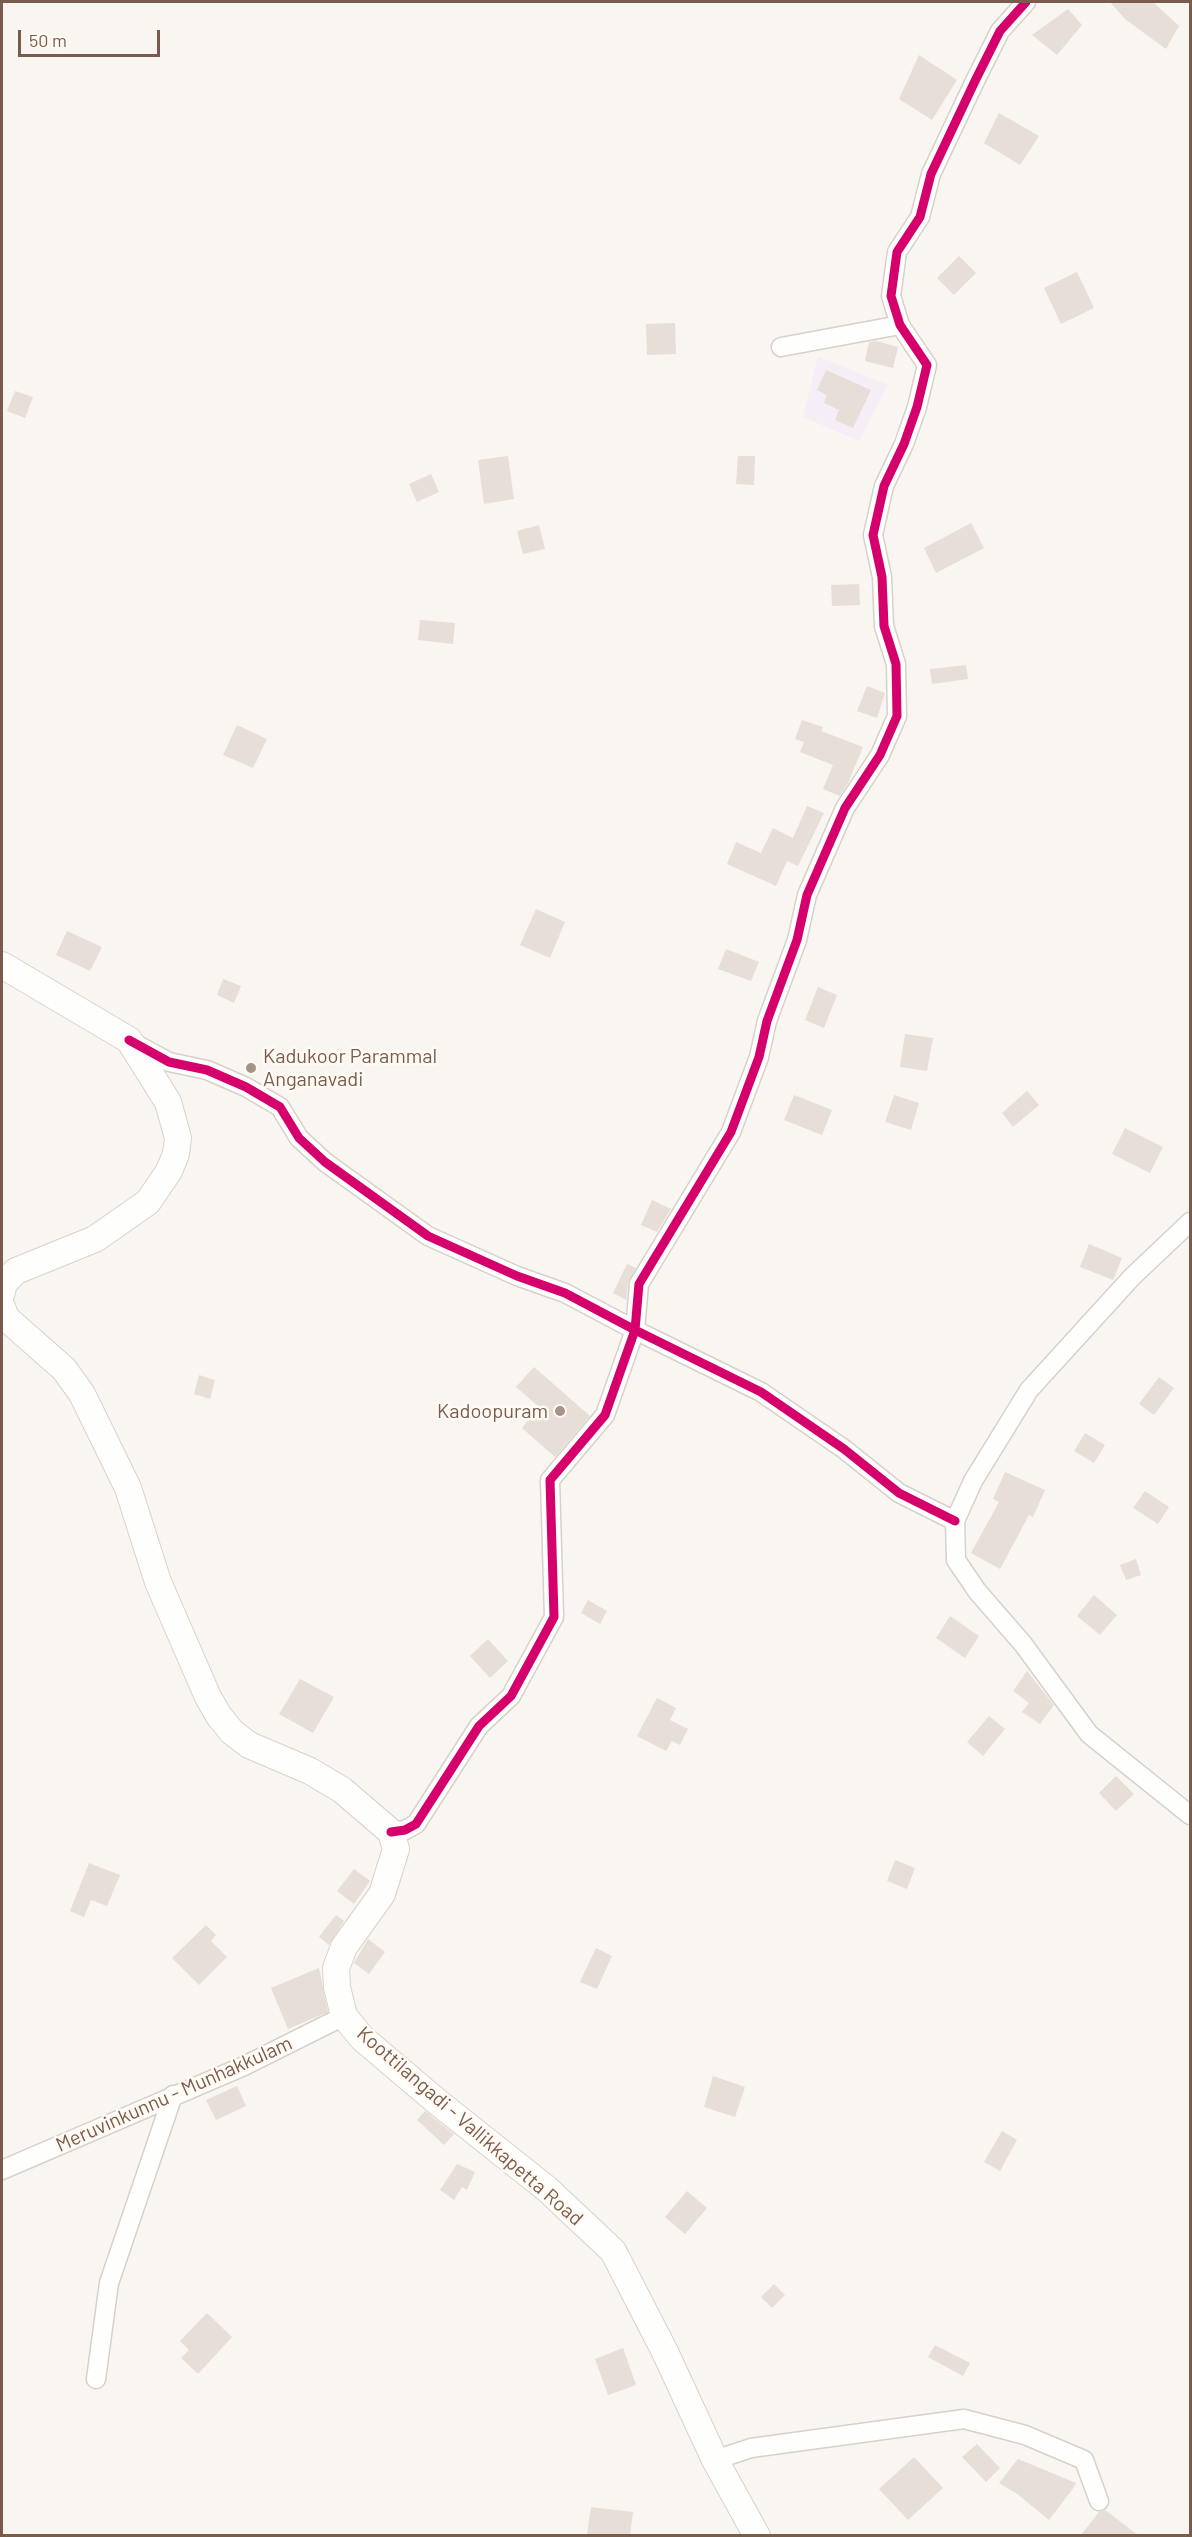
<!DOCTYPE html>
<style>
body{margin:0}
#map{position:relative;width:1192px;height:2537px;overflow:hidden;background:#f9f5f0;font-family:Barlow,sans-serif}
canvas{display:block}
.frame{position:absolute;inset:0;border:3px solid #7a5c4d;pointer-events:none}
.scale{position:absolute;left:18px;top:30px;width:142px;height:27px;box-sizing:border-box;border:3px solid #7a5c4d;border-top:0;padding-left:8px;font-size:18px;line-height:21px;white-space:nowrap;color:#7a5c4d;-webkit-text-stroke:4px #fffaf3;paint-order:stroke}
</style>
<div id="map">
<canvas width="1192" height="2537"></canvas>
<div class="frame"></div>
<div class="scale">50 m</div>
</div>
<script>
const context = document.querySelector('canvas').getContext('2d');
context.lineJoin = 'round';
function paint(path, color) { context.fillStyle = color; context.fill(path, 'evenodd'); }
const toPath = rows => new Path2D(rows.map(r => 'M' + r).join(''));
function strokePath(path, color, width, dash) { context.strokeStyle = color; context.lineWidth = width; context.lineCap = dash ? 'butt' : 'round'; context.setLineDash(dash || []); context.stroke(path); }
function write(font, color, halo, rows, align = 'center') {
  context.font = font + ' Barlow,sans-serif'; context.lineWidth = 5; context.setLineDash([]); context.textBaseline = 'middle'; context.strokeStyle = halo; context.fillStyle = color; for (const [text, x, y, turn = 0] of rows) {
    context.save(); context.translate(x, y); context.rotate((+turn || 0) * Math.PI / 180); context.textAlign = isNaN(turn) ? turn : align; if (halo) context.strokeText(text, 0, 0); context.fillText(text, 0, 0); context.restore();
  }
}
paint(toPath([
 [818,356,888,385,859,441,803,417]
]), '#f6eef6');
paint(toPath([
 [1110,2,1153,2,1179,26,1166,49,1125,19],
 [1068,9,1082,25,1057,55,1032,35],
 [919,55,957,80,932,120,899,99],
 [999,113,1039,136,1020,165,984,143],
 [959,256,976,273,954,295,937,278],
 [1077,272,1094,308,1061,324,1044,288],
 [675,323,676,354,647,355,646,324],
 [876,341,898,347,893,368,865,361,869,342],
 [826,370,871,390,853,428,835,420,839,410,824,403,827,395,817,390],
 [15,391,33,397,25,418,7,411],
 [508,456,514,499,484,504,478,460],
 [738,456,755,456,754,485,736,484],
 [431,474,439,492,417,502,409,484],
 [971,523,984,548,936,573,924,548],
 [539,525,545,549,523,554,517,531],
 [859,584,860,605,832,606,831,585],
 [420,620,455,623,453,644,418,640],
 [966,665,968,679,932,684,930,669],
 [867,686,885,693,877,718,857,711],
 [802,720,823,727,821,731,863,747,848,783,840,796,823,789,833,765,800,752,804,742,795,739],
 [237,725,267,739,253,768,223,755],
 [807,806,824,813,798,866,787,861,776,886,727,864,736,842,761,853,773,828,793,838],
 [536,909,565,922,550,958,520,945],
 [67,931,102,947,90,971,56,955],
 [726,949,759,962,751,981,718,969],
 [223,979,241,986,234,1003,217,995],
 [818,987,837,995,824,1028,805,1020],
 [905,1034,933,1038,927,1071,900,1067],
 [1027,1091,1039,1105,1013,1127,1002,1113],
 [794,1095,832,1110,822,1135,784,1120],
 [894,1095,919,1103,911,1130,885,1122],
 [1125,1128,1163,1147,1150,1173,1112,1154],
 [652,1200,671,1209,657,1232,641,1225],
 [1089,1244,1122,1258,1113,1280,1080,1267],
 [627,1264,636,1268,628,1283,626,1300,613,1293],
 [534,1367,590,1416,555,1457,522,1428,539,1407,516,1387],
 [199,1375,215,1380,210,1399,194,1394],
 [1159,1377,1174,1388,1154,1415,1139,1404],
 [1085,1433,1105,1445,1094,1463,1074,1451],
 [1005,1472,1045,1490,1033,1517,1029,1515,1000,1569,971,1553,999,1502,993,1499],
 [1145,1491,1169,1507,1158,1524,1133,1508],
 [1136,1559,1141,1575,1126,1580,1120,1565],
 [1094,1595,1117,1615,1100,1635,1077,1616],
 [588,1600,607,1611,600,1624,581,1613],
 [950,1616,979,1636,965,1658,936,1638],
 [488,1639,508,1661,490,1678,470,1656],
 [1027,1671,1054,1705,1040,1724,1022,1712,1029,1703,1013,1691],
 [300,1679,334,1697,313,1733,279,1714],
 [657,1698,676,1708,670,1720,688,1729,680,1745,672,1741,666,1751,637,1736],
 [989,1716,1005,1729,983,1756,967,1742],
 [1116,1776,1134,1794,1116,1811,1099,1793],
 [895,1860,915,1868,907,1889,887,1881],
 [89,1863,120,1875,107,1906,91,1900,84,1917,70,1911],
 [354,1869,370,1881,354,1904,337,1891],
 [336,1915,344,1921,329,1945,319,1937],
 [206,1925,216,1935,211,1941,227,1957,199,1985,172,1958],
 [368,1939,385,1952,369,1974,354,1963],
 [596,1948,612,1956,597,1989,580,1982],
 [319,1968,328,2012,288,2029,271,1988],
 [713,2076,745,2087,735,2117,704,2107],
 [237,2086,246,2106,216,2120,206,2100],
 [425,2111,454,2134,444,2145,417,2120],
 [1002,2131,1017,2140,1000,2171,984,2162],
 [457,2164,475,2172,467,2190,462,2187,454,2200,440,2190],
 [687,2191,707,2208,685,2234,665,2217],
 [774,2284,785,2295,772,2308,761,2297],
 [207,2313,232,2337,198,2374,181,2358,189,2350,180,2341],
 [935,2345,970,2363,963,2376,928,2357],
 [623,2348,636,2385,608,2395,595,2359],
 [977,2444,1000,2468,986,2482,962,2457],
 [914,2457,943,2488,908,2520,879,2489],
 [1018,2459,1076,2483,1072,2490,1049,2520,1016,2493,999,2483],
 [591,2507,633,2512,630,2535,587,2535],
 [1105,2510,1138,2535,1081,2535,1099,2512]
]), '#e6ded7');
const minor = toPath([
 [781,347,900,325],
 [130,1041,169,1062,207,1070,246,1087,280,1107,299,1138,325,1162,428,1236,517,1276,565,1293,635,1330,639,1284,731,1132,759,1057,767,1021,797,940,807,895,845,808,880,755,897,716,896,664,884,626,882,577,873,535,884,486,904,444,917,407,927,365,900,325,891,296,897,252,920,217,931,174,975,81,1000,31,1026,2],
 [1190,1222,1132,1277,1029,1390,973,1481,955,1521,956,1560,977,1591,1023,1644,1089,1734,1190,1815],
 [391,1832,405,1830,416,1824,479,1726,511,1696,554,1617,550,1480,605,1415,635,1330,761,1392,844,1449,899,1493,955,1521],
 [2,2170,244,2066,344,2016],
 [96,2379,109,2283,173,2095],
 [715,2460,751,2448,964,2419,1025,2435,1084,2460,1099,2501]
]);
const secondary = toPath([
 [2,965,129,1040,168,1102,178,1138,176,1154,169,1171,148,1202,95,1239,16,1271,4,1283,2,1292],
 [2,1307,6,1318,64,1369,82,1394,128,1488,158,1582,208,1697,219,1716,232,1732,249,1745,310,1771,342,1790,391,1832,396,1849,382,1894,344,1947,336,1968,337,1987,344,2016,362,2038,435,2100,547,2189,613,2251,665,2352,715,2460,757,2536]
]);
strokePath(minor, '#d7d1cb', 21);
strokePath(secondary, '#d9d2cb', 28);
strokePath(minor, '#fefefd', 18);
strokePath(secondary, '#fefefd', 26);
strokePath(toPath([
 [129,1040,169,1062,207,1070,246,1087,280,1107,299,1138,325,1162,428,1236,517,1276,565,1293,635,1330,639,1284,731,1132,759,1057,767,1021,797,940,807,895,845,808,880,755,897,716,896,664,884,626,882,577,873,535,884,486,904,444,917,407,927,365,900,325,891,296,897,252,920,217,931,174,975,81,1000,31,1026,2],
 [391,1832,405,1830,416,1824,479,1726,511,1696,554,1617,550,1480,605,1415,635,1330,761,1392,844,1449,899,1493,955,1521]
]), '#d6006c', 9);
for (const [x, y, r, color] of [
 [251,1068,6,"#a69286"],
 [560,1411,6,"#a69286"]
]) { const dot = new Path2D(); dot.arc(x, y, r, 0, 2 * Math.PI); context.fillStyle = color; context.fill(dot); strokePath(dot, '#fffaf3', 2); }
write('20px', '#7a5c4d', '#fffaf3', [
 ["Kadukoor Parammal",263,1056],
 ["Anganavadi",263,1079],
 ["Kadoopuram",548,1411,"right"]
], 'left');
write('20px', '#7a5c4d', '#fffaf3', [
 ["Meruvinkunnu - Munhakkulam",174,2094,-24],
 ["Koottilangadi - Vallikkapetta Road",470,2126,41]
]);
</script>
